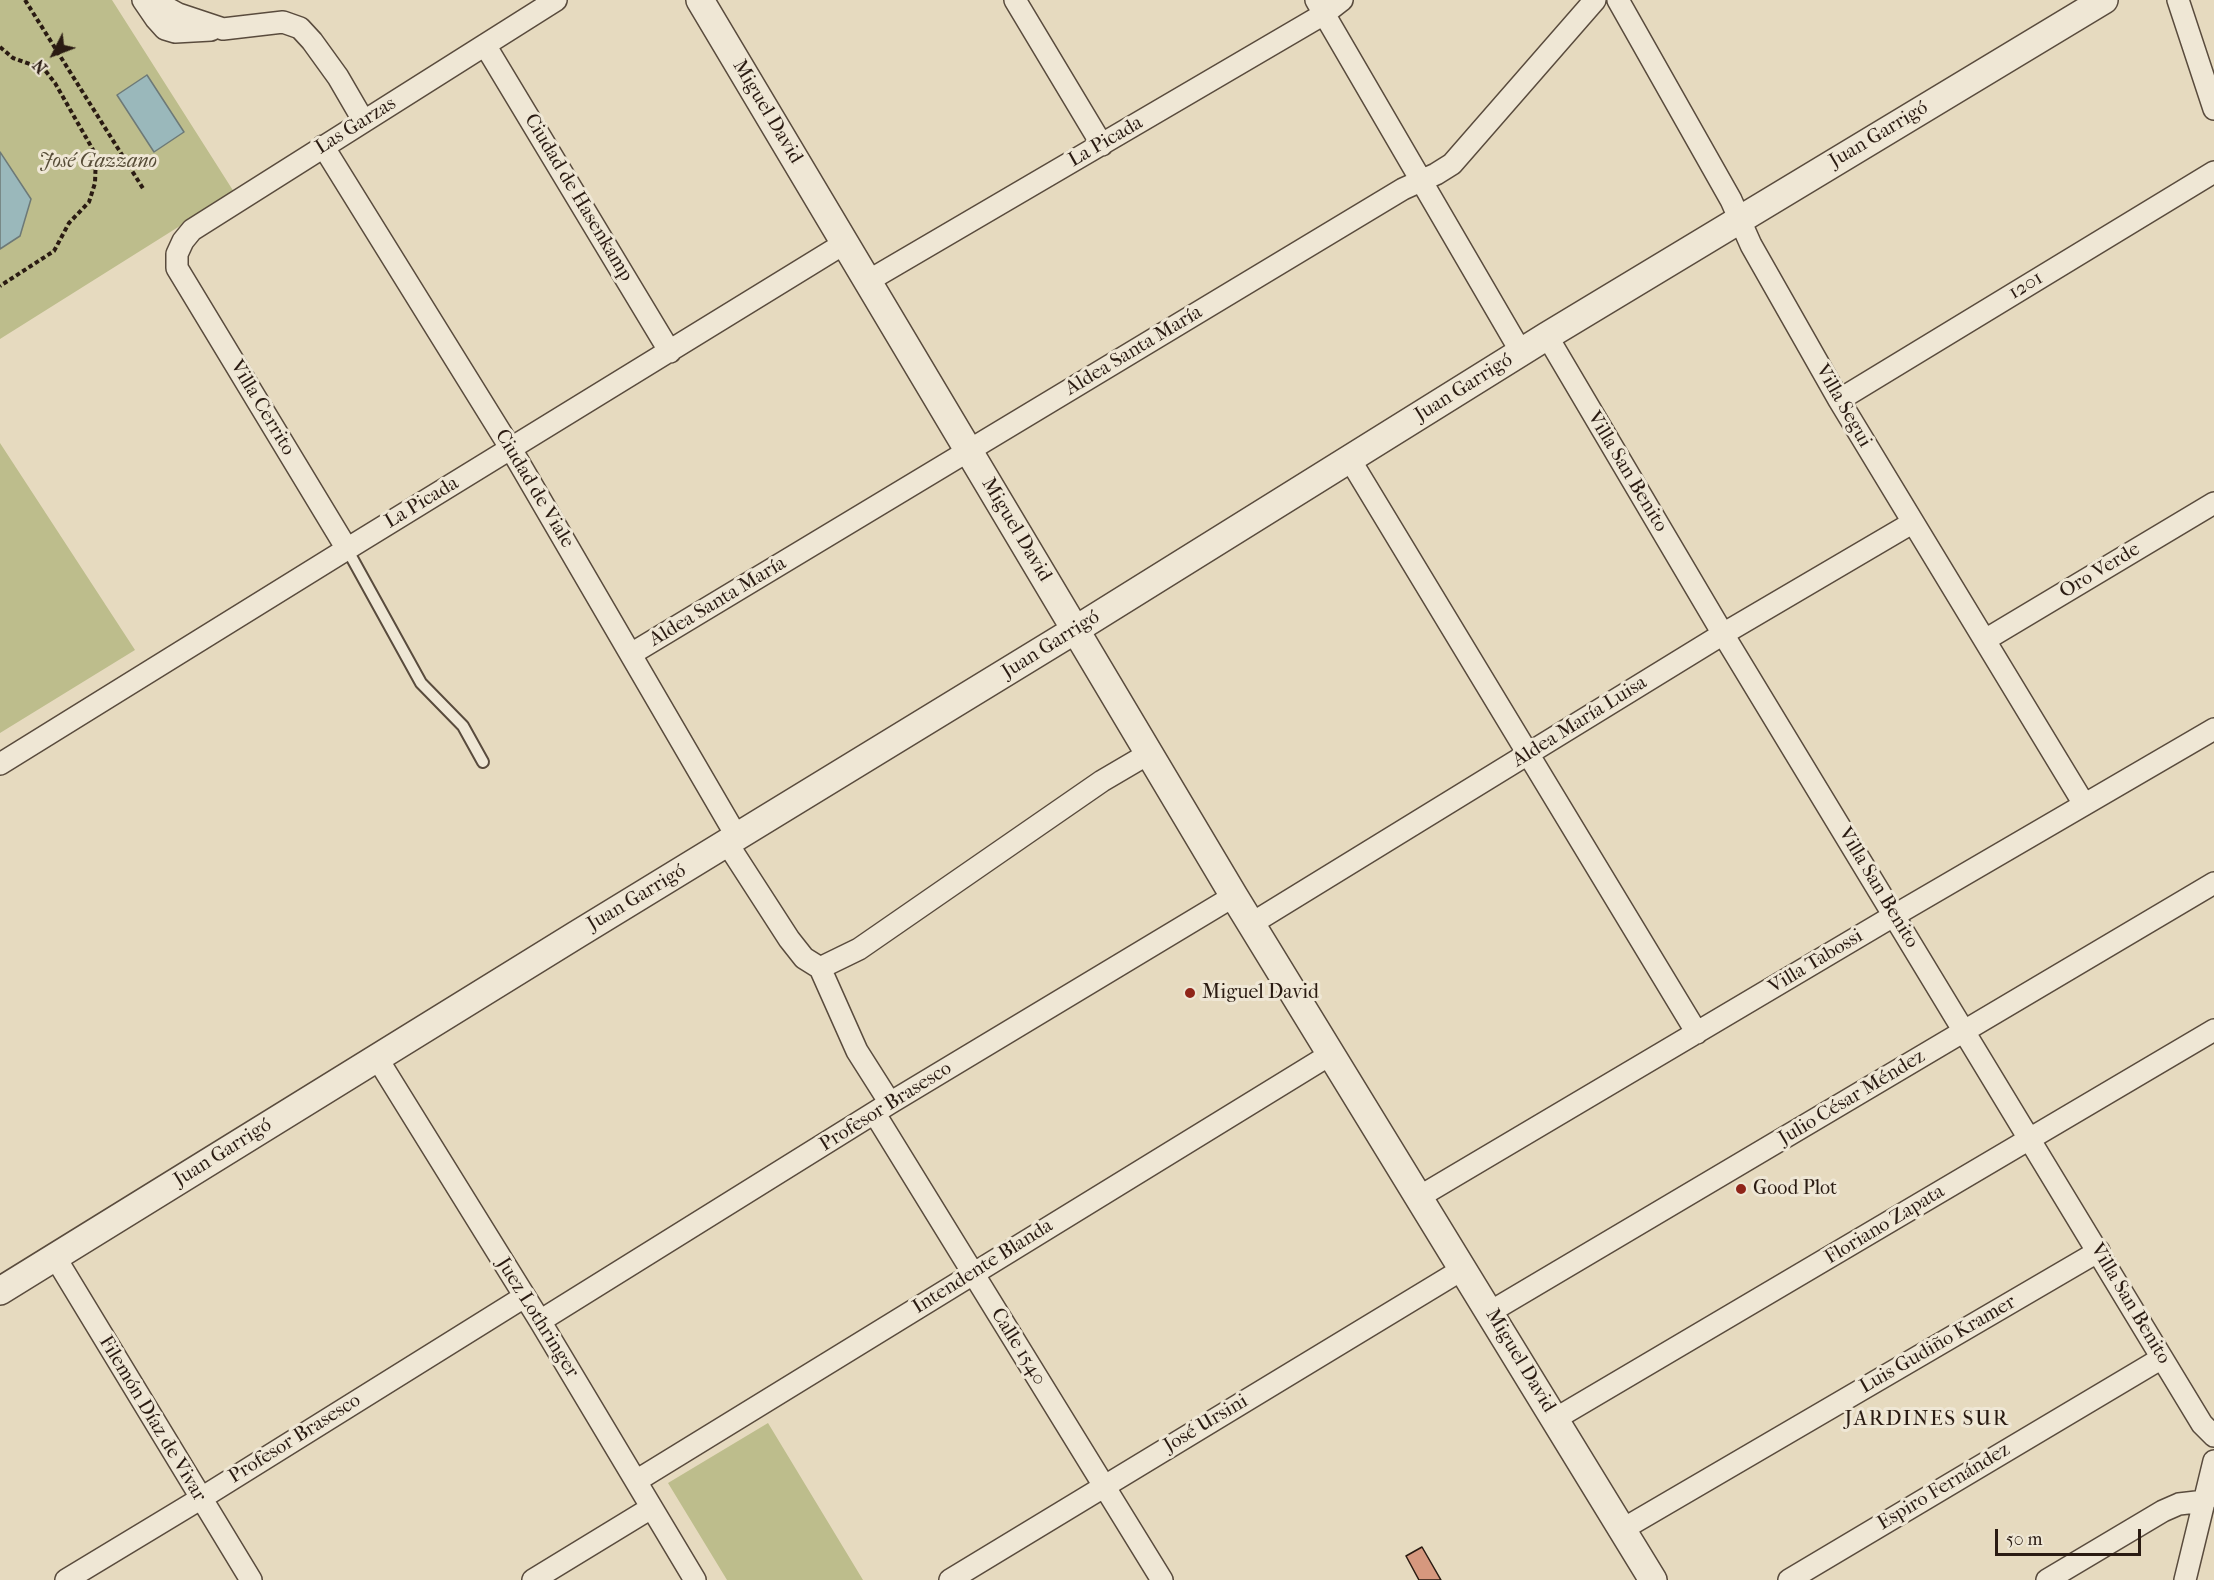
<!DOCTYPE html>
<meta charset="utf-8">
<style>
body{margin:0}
#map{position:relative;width:2214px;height:1580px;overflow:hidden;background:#e6dabf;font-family:"IM FELL French Canon",serif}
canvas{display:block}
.north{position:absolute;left:24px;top:24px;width:60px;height:60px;-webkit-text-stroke:4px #efe7d5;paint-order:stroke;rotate:228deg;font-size:16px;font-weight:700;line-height:24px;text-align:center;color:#2a1b12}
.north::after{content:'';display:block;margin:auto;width:21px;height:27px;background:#2a1b12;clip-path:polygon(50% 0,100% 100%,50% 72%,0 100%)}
.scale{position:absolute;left:1995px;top:1529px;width:146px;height:27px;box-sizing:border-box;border:3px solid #2a1b12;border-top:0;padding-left:8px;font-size:18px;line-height:21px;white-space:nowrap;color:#2a1b12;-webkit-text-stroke:4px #efe7d5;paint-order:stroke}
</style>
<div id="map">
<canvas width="2214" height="1580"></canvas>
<div class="north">N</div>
<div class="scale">50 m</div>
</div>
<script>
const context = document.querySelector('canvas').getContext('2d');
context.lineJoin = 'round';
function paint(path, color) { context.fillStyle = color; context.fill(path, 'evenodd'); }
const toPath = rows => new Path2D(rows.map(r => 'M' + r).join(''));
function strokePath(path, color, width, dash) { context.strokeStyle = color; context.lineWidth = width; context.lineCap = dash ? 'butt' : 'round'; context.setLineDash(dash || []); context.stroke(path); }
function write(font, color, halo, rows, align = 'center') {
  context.font = font + ' "IM FELL French Canon",serif'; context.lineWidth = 6; context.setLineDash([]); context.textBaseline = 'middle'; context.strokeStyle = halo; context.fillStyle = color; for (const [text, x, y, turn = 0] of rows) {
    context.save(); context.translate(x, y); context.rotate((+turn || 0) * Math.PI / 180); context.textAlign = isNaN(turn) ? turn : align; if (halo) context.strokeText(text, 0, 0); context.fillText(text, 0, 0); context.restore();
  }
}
paint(toPath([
 [0,0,112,0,234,192,0,339],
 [0,443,135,650,0,733],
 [768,1423,863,1580,727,1580,668,1483]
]), '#bdbd8c');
const water = toPath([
 [147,75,184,132,154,152,117,95,147,75],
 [0,152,31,199,20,236,0,249,0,152]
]);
paint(water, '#9ab8bb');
strokePath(water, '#6d7977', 1.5);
const building = toPath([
 [1422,1547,1441,1580,1419,1580,1406,1556,1422,1547]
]);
paint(building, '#d6987e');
strokePath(building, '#2a1b12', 1.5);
const service = toPath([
 [347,549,421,683,463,726,483,762]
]);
const minor = toPath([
 [143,0,156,19,165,29,175,32,211,30],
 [153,0,178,14,223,29,283,22,300,28,312,41,338,77,363,120],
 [1015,0,1102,145],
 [1316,0,1521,352],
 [1618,0,1731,200,1751,245,1839,400,2084,804],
 [2178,0,2214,109],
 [485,45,670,352],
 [323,146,511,449,737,837],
 [868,281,1324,14,1342,0],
 [1547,336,1723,634,2162,1358,2202,1424,2214,1436],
 [1839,400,2214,172],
 [1349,458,1697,1033],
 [347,549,177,268,177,254,183,241,192,230,556,0],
 [1985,640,2214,503],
 [631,654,1403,189,1436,174,1452,164,1595,0],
 [0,764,347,549,845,243],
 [727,843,789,939,804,958,820,968,859,949,1102,781,1148,754],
 [1251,924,1723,634,1912,523],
 [820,968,857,1051,890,1103],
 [377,1058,540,1321,695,1580],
 [875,1114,1162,1580],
 [1419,1197,1895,915,2214,729],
 [55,1257,251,1580],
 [1490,1312,2214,883],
 [540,1321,890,1103,1234,896],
 [1555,1419,2214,1030],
 [636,1481,1331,1054],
 [1623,1529,2099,1251],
 [66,1580,200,1499,524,1297],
 [533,1580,651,1508],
 [950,1580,1463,1269],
 [1789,1580,2162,1358],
 [2047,1580,2163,1511,2179,1504,2205,1501],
 [2185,1580,2214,1461]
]);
const tertiary = toPath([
 [700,0,1234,896,1653,1580],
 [0,1291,576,935,1075,630,1547,336,2104,0]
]);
strokePath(service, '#594b3d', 14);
strokePath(minor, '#594b3d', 24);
strokePath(tertiary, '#594b3d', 30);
strokePath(toPath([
 [25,0,144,190],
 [0,47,13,58,44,69,55,83,96,155,95,183,89,202,69,223,54,251,0,286]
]), '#2a1b12', 4, [4.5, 3]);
strokePath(service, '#efe7d5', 10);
strokePath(minor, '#efe7d5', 21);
strokePath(tertiary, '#efe7d5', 27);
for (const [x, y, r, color] of [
 [1190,993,6,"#8f2418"],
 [1741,1189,6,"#8f2418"]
]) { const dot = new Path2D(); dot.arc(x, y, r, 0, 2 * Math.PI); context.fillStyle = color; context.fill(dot); strokePath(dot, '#efe7d5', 2); }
write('20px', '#2a1b12', '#efe7d5', [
 ["Miguel David",767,112,59],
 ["Las Garzas",356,126,-32],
 ["Juan Garrigó",1879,135,-31],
 ["La Picada",1106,142,-30],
 ["Ciudad de Hasenkamp",578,198,59],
 ["1201",2026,286,-31],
 ["Aldea Santa María",1134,351,-31],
 ["Juan Garrigó",1464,388,-32],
 ["Villa Segui",1843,406,60],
 ["Villa Cerrito",262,408,59],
 ["Villa San Benito",1627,472,59],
 ["Ciudad de Viale",534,489,59],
 ["La Picada",422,503,-31],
 ["Miguel David",1016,530,59],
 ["Oro Verde",2100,571,-31],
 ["Aldea Santa María",718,602,-31],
 ["Juan Garrigó",1051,645,-32],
 ["Aldea María Luisa",1580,722,-32],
 ["Villa San Benito",1878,888,59],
 ["Juan Garrigó",637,898,-31],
 ["Villa Tabossi",1816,962,-31],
 ["Julio César Méndez",1852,1098,-31],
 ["Profesor Brasesco",886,1107,-32],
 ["Juan Garrigó",223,1153,-32],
 ["Floriano Zapata",1885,1225,-31],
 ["Intendente Blanda",983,1267,-32],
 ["Villa San Benito",2130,1304,59],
 ["Juez Lothringer",537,1318,58],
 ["Luis Gudiño Kramer",1938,1345,-30],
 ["Calle 1540",1018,1347,58],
 ["Miguel David",1520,1361,59],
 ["Filemón Díaz de Vivar",152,1419,59],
 ["José Ursini",1206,1424,-31],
 ["Profesor Brasesco",295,1439,-32],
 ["Espiro Fernández",1944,1487,-31]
]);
write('italic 20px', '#564c37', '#efe7d5', [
 ["José Gazzano",98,162]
]);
write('20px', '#2a1b12', '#efe7d5', [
 ["Miguel David",1202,993],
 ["Good Plot",1753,1189]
], 'left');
context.letterSpacing = '1.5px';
write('21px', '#2a1b12', '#efe7d5', [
 ["JARDINES SUR",1927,1420]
]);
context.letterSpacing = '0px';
</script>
